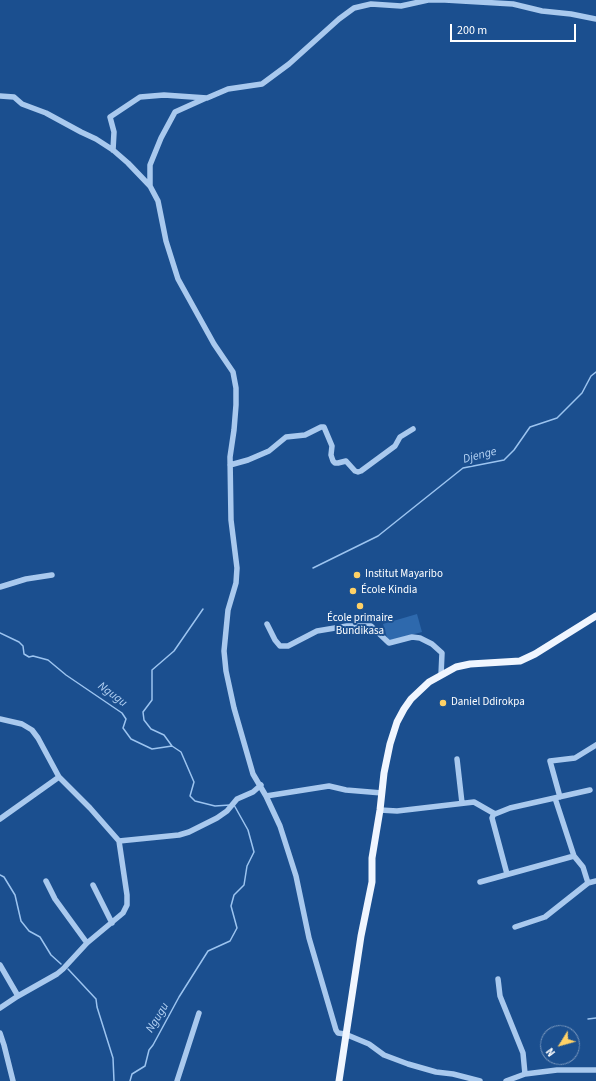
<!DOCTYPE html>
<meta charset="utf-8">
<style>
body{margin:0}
#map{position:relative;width:596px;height:1081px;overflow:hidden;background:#1b4f8f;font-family:"Source Sans 3",sans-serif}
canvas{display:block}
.north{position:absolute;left:540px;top:1025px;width:40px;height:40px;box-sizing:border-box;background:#1b4f8f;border:1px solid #7695bc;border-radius:50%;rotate:233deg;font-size:11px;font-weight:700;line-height:16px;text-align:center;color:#fff}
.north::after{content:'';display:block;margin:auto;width:14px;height:18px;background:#ffd166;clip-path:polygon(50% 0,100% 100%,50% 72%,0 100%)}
.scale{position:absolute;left:450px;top:24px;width:126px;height:18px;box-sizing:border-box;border:2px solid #fff;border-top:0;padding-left:5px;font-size:12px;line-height:14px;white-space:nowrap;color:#fff;-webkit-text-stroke:3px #1b4f8f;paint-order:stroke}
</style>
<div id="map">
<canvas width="596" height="1081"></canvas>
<div class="north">N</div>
<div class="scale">200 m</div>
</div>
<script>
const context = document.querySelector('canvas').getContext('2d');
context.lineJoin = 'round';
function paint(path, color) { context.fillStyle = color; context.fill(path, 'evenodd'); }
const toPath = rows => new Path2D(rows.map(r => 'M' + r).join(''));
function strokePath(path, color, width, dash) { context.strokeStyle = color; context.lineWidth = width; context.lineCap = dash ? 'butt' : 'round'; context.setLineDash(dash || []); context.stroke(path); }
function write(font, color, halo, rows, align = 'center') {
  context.font = font + ' "Source Sans 3",sans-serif'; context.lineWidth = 4; context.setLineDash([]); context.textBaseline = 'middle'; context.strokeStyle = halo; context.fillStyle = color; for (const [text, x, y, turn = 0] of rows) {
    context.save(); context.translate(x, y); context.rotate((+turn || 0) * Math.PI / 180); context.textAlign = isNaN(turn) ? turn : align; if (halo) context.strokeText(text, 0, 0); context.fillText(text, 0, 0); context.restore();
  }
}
paint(toPath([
 [417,614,422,632,388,641,383,624]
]), '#2e69ad');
strokePath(toPath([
 [313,568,378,536,463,468,504,460,514,450,530,427,557,418,582,393,591,376,596,372],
 [203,609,174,651,152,670,152,700,143,712,144,720,151,729,164,735,172,746,181,752,194,782,190,796,195,801,215,806,230,805],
 [0,633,19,642,23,646,24,654,29,657,33,656,48,660,66,675,122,713,126,719,123,728,131,739,152,749,172,746],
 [0,875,4,877,15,895,21,921,29,931,40,937,51,955,61,964],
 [68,969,96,999,97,1007,113,1058,114,1081],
 [588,1019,596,1018],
 [130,1081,132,1074,145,1066,149,1050,153,1045,179,997,208,951,230,941,237,928,231,906,234,895,244,885,247,866,254,852,248,830,234,805]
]), '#9cc4f0', 1.5);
strokePath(toPath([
 [0,96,14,97,22,104,46,113,81,132,96,139,113,150,128,163,150,186,158,201,166,241,178,279,214,344,233,372,236,388,236,405,234,430,230,457,231,520,237,568,236,583,228,610,224,651,226,671,234,708,253,774,266,796,280,826,296,876,309,938,336,1030,338,1033,345,1034,369,1044,384,1055,408,1064,436,1072,453,1074,480,1081],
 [113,150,114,132,110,117,140,97,164,95,207,98,228,89,262,84,289,64,339,19,354,8,371,4,401,6,428,0,445,0,513,4,542,11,571,14,596,19],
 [150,186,150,165,161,138,175,112,206,98],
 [230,465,248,460,269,451,286,437,305,435,321,427,324,427,332,446,331,455,333,461,335,463,338,463,346,461,355,471,358,472,361,471,395,446,400,437,413,429],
 [0,587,26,579,52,575],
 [267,624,275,640,280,646,288,646,317,631,347,626,371,626,389,643,412,637,420,638,432,644,442,653,441,675],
 [0,719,22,724,32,730,38,738,59,777,90,808,119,841,127,895,127,905,123,913,87,943,63,969,57,974,18,996,0,1008],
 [457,759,462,803],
 [266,796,329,786,346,790,382,793],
 [560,797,550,761,575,758,596,745],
 [555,798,574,856,583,867,588,883],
 [380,810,397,811,474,802,495,814,510,808,590,790],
 [494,813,492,818,507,874],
 [0,819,59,777],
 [119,841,179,835,189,832,217,818,227,811,237,799,253,792,261,785],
 [46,881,55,899,87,943],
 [480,882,574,856],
 [93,885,112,923],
 [515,927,545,917,588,883,596,881],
 [0,965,18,996],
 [498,979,500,996,523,1053,525,1074],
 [0,1033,4,1045,13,1081],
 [177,1081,199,1013],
 [506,1081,525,1074,557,1070,596,1070]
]), '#a9c9ee', 5.5);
strokePath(toPath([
 [339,1081,361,936,372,882,372,858,380,810,384,773,390,744,397,722,404,709,411,699,429,682,456,667,470,664,520,661,535,654,596,616]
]), '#f0f6ff', 7);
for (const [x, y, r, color] of [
 [357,575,4,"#ffd166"],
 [353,591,4,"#ffd166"],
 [360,606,4,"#ffd166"],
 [443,703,4,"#ffd166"]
]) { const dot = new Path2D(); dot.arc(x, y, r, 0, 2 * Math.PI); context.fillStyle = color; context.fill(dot); strokePath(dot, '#1b4f8f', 1.5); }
write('11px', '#fff', '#1b4f8f', [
 ["Institut Mayaribo",365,575],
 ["École Kindia",361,591],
 ["École primaire",360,619,"center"],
 ["Bundikasa",360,632,"center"],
 ["Daniel Ddirokpa",451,703]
], 'left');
write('italic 12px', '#b5d3f5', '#1b4f8f', [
 ["Djenge",480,456,-14],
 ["Ngugu",112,695,37],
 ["Ngugu",158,1018,-59]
]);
</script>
